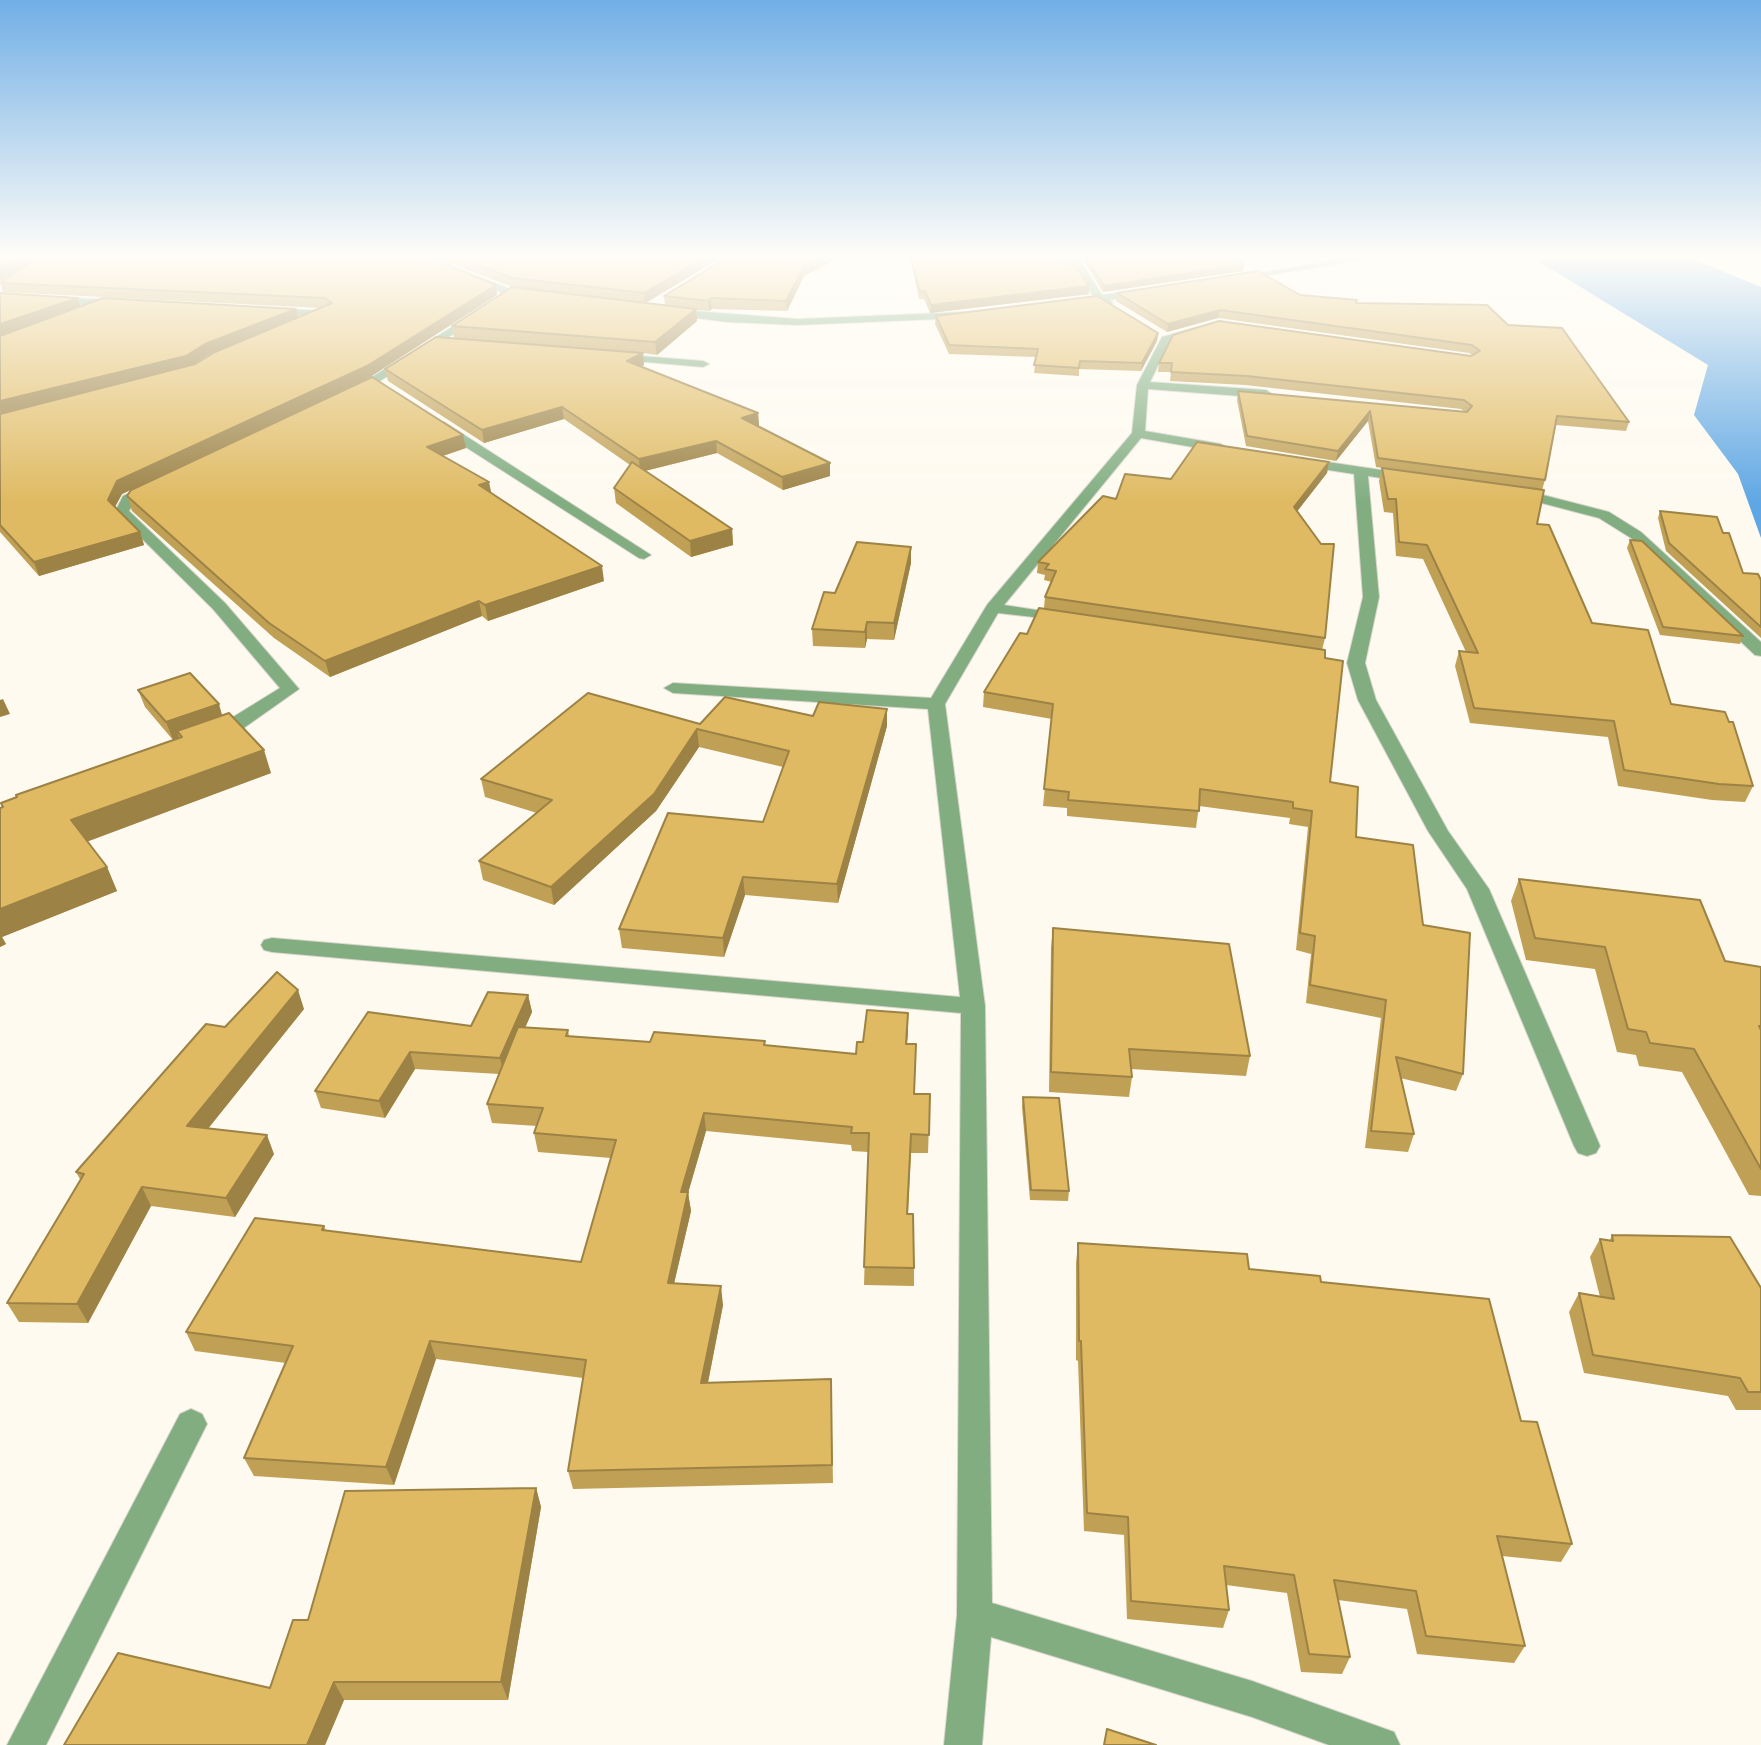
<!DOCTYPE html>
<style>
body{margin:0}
canvas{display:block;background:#fefaf0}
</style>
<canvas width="1761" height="1745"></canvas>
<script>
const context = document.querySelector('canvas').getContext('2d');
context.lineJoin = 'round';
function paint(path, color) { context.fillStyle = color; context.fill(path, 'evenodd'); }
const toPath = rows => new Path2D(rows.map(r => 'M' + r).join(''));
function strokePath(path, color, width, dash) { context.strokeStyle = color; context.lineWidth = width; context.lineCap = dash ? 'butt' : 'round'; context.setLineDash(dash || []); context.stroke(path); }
paint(toPath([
 [1533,258,1691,258,1761,287,1761,538,1738,474,1694,415,1708,365]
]), '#5fa7e4');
const street = toPath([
 [416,258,429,258,513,290,537,296,532,299,507,295,416,258],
 [1070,258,1079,258,1102,295,1145,289,1150,292,1110,300,1113,303,1108,306,1098,301,1068,304,1068,300,1093,296,1070,258],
 [1348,258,1372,258,1235,281,1230,278,1348,258],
 [0,295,119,300,124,303,119,306,0,301,0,295],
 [270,308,327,311,332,314,327,317,266,313,266,309,270,308],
 [668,309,798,319,964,312,969,315,964,318,798,325,727,322,664,314,663,312,668,309],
 [471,315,480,317,358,395,348,392,471,315],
 [1198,327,1203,330,1202,332,1170,341,1150,382,1266,390,1272,394,1266,398,1148,389,1145,431,1221,444,1227,448,1221,452,1141,438,1004,605,1069,615,1069,621,998,613,945,704,985,1006,992,1603,1252,1681,1394,1732,1400,1745,1329,1745,1252,1717,991,1637,982,1745,944,1745,957,1615,961,1013,272,952,264,950,261,945,264,940,272,938,960,997,928,709,673,693,664,688,673,683,931,698,987,605,1132,433,1137,385,1162,337,1198,327],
 [616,354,703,361,709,364,703,367,612,359,610,357,616,354],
 [436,422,444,422,651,555,644,559,639,558,436,428,436,422],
 [1301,458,1408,474,1415,478,1408,482,1368,476,1379,597,1365,663,1376,700,1448,831,1489,889,1600,1146,1596,1153,1587,1156,1578,1153,1574,1146,1467,889,1428,831,1358,700,1347,663,1363,597,1354,474,1296,465,1294,462,1301,458],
 [149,484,161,487,134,502,129,511,225,603,299,689,238,732,219,739,207,739,204,735,280,688,213,609,115,512,123,496,149,484],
 [1516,488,1609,512,1641,532,1761,642,1761,656,1755,655,1631,538,1599,518,1511,495,1509,492,1516,488],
 [191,1409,202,1414,207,1424,46,1745,7,1745,180,1414,191,1409]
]);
strokePath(street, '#dad6cc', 2);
paint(street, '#81ad81');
paint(toPath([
 [437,258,720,258,646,303,665,305,664,296,726,258,839,258,804,276,787,311,712,309,709,311,696,310,697,321,657,355,643,353,644,365,640,367,758,413,759,426,758,426,830,476,783,490,717,453,645,471,732,529,733,545,691,557,616,503,614,488,630,465,564,419,484,443,388,381,385,369,454,338,452,326,512,287],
 [910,258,1039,258,1069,263,1061,258,1071,258,1071,264,1089,294,930,313,924,299,919,299],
 [1082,258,1231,258,1243,271,1103,292],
 [0,282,497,295,370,377,122,494,115,507,140,532,144,545,39,576,0,532,0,414,81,307,298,317,320,308,3,292],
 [234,344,195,364,190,366,208,355],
 [1117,293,1300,295,1508,325,1629,422,1626,431,1556,425,1545,480,1542,490,1537,524,1592,623,1753,786,1745,802,1712,800,1618,786,1608,737,1470,723,1455,666,1459,651,1466,652,1423,559,1396,556,1393,513,1384,512,1379,481,1382,468,1376,467,1368,421,1336,461,1246,446,1237,400,1238,391,1465,412,1461,409,1245,385,1170,381,1171,372,1158,372,1159,363,1472,355,1469,353,1218,318,1167,332,1116,301],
 [936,316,1158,333,1157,341,1141,371,1079,369,1079,376,1034,373,1036,357,949,354,935,324],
 [466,448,443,456,604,581,488,621,482,616,330,677,274,638,132,511,127,496],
 [1329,462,1327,473,1297,511,1325,638,1322,650,1330,782,1356,837,1423,925,1463,1074,1456,1091,1400,1078,1414,1134,1408,1152,1365,1148,1381,1018,1306,1003,1311,954,1296,950,1308,827,1289,824,1290,818,1199,806,1196,828,1067,816,1067,808,1043,806,1052,719,983,707,984,692,1027,634,1044,608,1045,597,1052,582,1044,580,1045,575,1037,573,1038,562,1116,499,1171,479],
 [1660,511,1723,533,1743,573,1761,580,1761,638,1666,551,1658,518],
 [1630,540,1743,636,1740,644,1660,635,1627,548],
 [911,547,911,563,894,640,867,639,865,648,813,646,812,629,835,593],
 [138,690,222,716,271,773,87,841,107,867,117,891,2,937,6,944,0,947,0,808,179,738,173,740,145,707],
 [813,716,887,726,838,903,745,895,724,957,622,948,619,929,763,822,783,767,699,747,656,811,554,905,483,880,479,861,537,813,485,797,481,779,700,724],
 [1519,879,1725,961,1761,967,1761,1196,1749,1195,1682,1072,1639,1066,1636,1055,1617,1052,1595,969,1526,960,1511,901],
 [1053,928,1250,1056,1246,1076,1131,1069,1132,1077,1129,1097,1049,1092,1051,948],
 [528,995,532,1012,525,1028,568,1030,569,1036,650,1042,765,1041,765,1046,856,1054,863,1042,908,1031,907,1044,914,1094,930,1094,928,1153,911,1153,908,1214,914,1268,914,1286,864,1285,868,1152,852,1151,851,1145,706,1131,688,1193,691,1211,674,1283,723,1305,708,1383,831,1379,833,1483,573,1489,568,1471,583,1378,436,1359,394,1485,254,1476,244,1458,286,1363,195,1351,186,1332,324,1226,326,1231,581,1262,611,1158,538,1152,534,1133,537,1126,492,1123,487,1104,499,1074,415,1069,385,1118,321,1108,315,1091,471,1026],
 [304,1009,208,1128,274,1154,235,1217,151,1206,88,1323,19,1322,7,1303,81,1181,76,1172,225,1027],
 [1023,1097,1069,1191,1068,1201,1030,1200,1022,1107],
 [1612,1235,1761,1288,1761,1410,1736,1410,1728,1396,1584,1373,1569,1312,1579,1293,1600,1297,1590,1257,1600,1239,1610,1240],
 [1078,1243,1249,1269,1321,1282,1521,1421,1572,1544,1561,1562,1502,1556,1525,1646,1514,1663,1417,1654,1407,1609,1338,1600,1350,1657,1342,1674,1301,1672,1287,1593,1226,1585,1229,1610,1223,1628,1127,1619,1124,1535,1084,1531,1078,1361,1076,1360,1076,1263],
 [536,1488,541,1507,508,1700,344,1700,325,1745,64,1745,270,1688,308,1620]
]), '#c0a054');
paint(toPath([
 [19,258,39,258,0,281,0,269],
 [703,258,720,258,645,303,644,293],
 [820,258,839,258,804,276,787,311,786,301,804,266],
 [1244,265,1243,271,1103,292,1104,286],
 [496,285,497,295,370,377,122,494,112,512,108,500,117,481],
 [1089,286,1089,294,930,313,931,305],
 [78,298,81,308,0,336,0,324],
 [711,298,712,309,709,311,708,301],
 [296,309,299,319,208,355,189,367,0,413,0,401,205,344],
 [696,309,697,321,657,355,655,342],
 [1220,310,1218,318,1167,332,1168,324],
 [1158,333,1157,341,1141,371,1142,363],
 [643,353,644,365,628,373,627,361],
 [562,407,564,419,484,443,482,430],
 [1370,411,1368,421,1336,461,1338,451],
 [758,413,759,426,743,430,742,418],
 [463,435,466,448,430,460,427,447],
 [716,441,717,453,640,472,639,459],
 [1329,462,1327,473,1292,518,1294,507],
 [830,463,830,476,783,490,782,477],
 [489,482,492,496,479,485],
 [732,529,733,545,691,557,690,541],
 [140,532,144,545,39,576,34,562],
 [911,547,911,563,894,640,894,623],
 [602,566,604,581,488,621,485,605],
 [479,601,482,616,330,677,325,661],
 [867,622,867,639,865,648,865,632],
 [3,699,10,714,0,717,0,700],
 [219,704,224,722,177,731,179,738,173,740,166,722],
 [887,709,887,726,838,903,837,884],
 [697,729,699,747,656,811,554,905,551,887],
 [264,750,271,773,81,844,71,820],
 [107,867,117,891,2,937,6,944,0,947,0,909],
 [743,877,745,895,724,957,723,938],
 [298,990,304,1009,195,1145,187,1126],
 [528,995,532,1012,504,1075,500,1058],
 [908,1013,908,1031,905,1062,906,1044],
 [410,1052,415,1069,385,1118,379,1101],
 [704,1113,706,1131,688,1193,691,1211,670,1301,668,1283,681,1192],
 [267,1135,274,1154,235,1217,226,1198],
 [142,1187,151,1206,88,1323,77,1304],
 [721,1286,723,1305,704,1402,701,1383],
 [430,1341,436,1359,394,1485,386,1467],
 [536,1488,541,1507,508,1700,501,1682],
 [334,1682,344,1700,325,1745,307,1745]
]), '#9c8245');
const building = toPath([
 [0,258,19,258,0,269,0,258],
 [39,258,431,258,496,285,367,366,117,481,108,500,140,532,34,562,0,525,0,414,195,364,215,352,332,303,325,298,0,283,39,258],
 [461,258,703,258,644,293,512,278,461,258],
 [726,258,820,258,804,266,786,301,711,298,708,301,664,296,726,258],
 [911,258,1039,258,1076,265,1089,286,931,305,925,291,920,292,911,258],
 [1086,258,1231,258,1244,265,1104,286,1086,258],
 [1258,271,1300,295,1357,300,1356,303,1487,305,1508,325,1562,328,1629,422,1557,416,1545,480,1378,458,1370,411,1338,451,1247,436,1238,391,1467,412,1472,406,1464,400,1247,376,1171,372,1172,363,1159,363,1173,335,1219,321,1471,356,1480,351,1472,345,1220,310,1168,324,1117,293,1258,271],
 [512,287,696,309,655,342,452,326,512,287],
 [0,293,78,298,0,324,0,293],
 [1097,296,1158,333,1142,363,1080,361,1079,368,1034,365,1038,349,949,345,936,316,1097,296],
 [103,298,296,309,205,344,186,356,0,401,0,336,103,298],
 [436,337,643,353,627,361,758,413,742,418,830,463,782,477,716,441,639,459,562,407,482,430,385,369,436,337],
 [372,377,463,435,427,447,489,482,479,485,602,566,485,605,479,601,325,661,269,623,127,496,131,490,372,377],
 [1197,442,1329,462,1294,507,1321,544,1334,544,1325,638,1045,597,1056,571,1045,569,1049,564,1038,562,1103,496,1116,499,1125,474,1171,479,1197,442],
 [632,462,732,529,690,541,614,488,632,462],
 [1382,468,1544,490,1537,524,1549,525,1592,623,1648,630,1671,704,1725,712,1729,722,1733,722,1753,786,1719,784,1624,770,1614,721,1474,708,1459,651,1478,653,1427,545,1399,542,1396,499,1388,499,1382,468],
 [1660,511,1717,517,1723,533,1729,533,1743,573,1758,574,1761,580,1761,627,1669,543,1660,511],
 [1630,540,1642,541,1743,636,1663,627,1630,540],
 [857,542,911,547,894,623,867,622,865,632,812,629,824,592,835,593,857,542],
 [1039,608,1325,650,1325,658,1343,661,1330,782,1358,787,1356,837,1413,845,1423,925,1470,933,1463,1074,1396,1057,1414,1134,1371,1131,1386,1000,1310,985,1315,936,1300,933,1312,811,1293,808,1293,802,1200,789,1199,811,1068,800,1069,792,1044,789,1053,704,984,692,1020,633,1027,634,1039,608],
 [190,673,219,704,166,722,138,690,190,673],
 [588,693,700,724,725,697,813,716,819,702,887,709,837,884,743,877,723,938,619,929,668,813,763,822,789,751,697,729,654,794,551,887,479,861,552,800,481,779,588,693],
 [229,713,264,750,71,820,107,867,0,909,0,808,3,807,1,803,17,797,16,795,182,737,177,731,229,713],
 [1519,879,1700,900,1725,961,1761,967,1761,1026,1759,1026,1761,1030,1761,1169,1694,1049,1650,1043,1646,1032,1628,1029,1605,947,1535,938,1519,879],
 [1053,928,1229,944,1250,1056,1129,1049,1132,1077,1051,1072,1053,928],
 [277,972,298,990,187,1126,267,1135,226,1198,142,1187,77,1304,7,1303,84,1174,76,1172,206,1024,225,1027,277,972],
 [488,992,528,995,500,1058,410,1052,379,1101,315,1091,368,1012,471,1026,488,992],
 [867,1010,908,1013,906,1044,916,1044,914,1094,930,1094,929,1135,911,1134,907,1214,913,1214,914,1268,864,1267,869,1133,851,1133,852,1127,704,1113,681,1192,688,1192,668,1283,721,1286,701,1383,831,1379,832,1465,568,1471,586,1360,430,1341,386,1467,244,1458,293,1346,186,1332,255,1218,324,1226,322,1230,581,1262,616,1140,534,1133,543,1108,487,1104,518,1027,568,1030,566,1036,650,1042,654,1032,765,1041,764,1045,856,1054,857,1042,863,1042,867,1010],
 [1023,1097,1059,1098,1069,1191,1031,1190,1023,1097],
 [1612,1235,1730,1237,1761,1288,1761,1392,1748,1392,1740,1378,1593,1355,1579,1293,1614,1299,1600,1239,1613,1241,1612,1235],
 [1078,1243,1247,1254,1249,1269,1320,1276,1321,1282,1489,1299,1521,1421,1537,1422,1572,1544,1497,1536,1525,1646,1426,1636,1416,1591,1334,1580,1350,1657,1309,1654,1294,1575,1224,1566,1229,1610,1131,1601,1128,1517,1087,1513,1081,1341,1079,1341,1078,1243],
 [536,1488,501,1682,334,1682,307,1745,64,1745,118,1653,270,1688,293,1620,308,1620,345,1491,536,1488],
 [1107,1729,1156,1745,1104,1745,1107,1729]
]);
paint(building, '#dfba62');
strokePath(building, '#9c8245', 2);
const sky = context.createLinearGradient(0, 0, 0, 503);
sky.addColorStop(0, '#71afe6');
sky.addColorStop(0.51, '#fffdf8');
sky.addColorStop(1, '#fffdf800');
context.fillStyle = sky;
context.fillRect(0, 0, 1761, 503);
</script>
